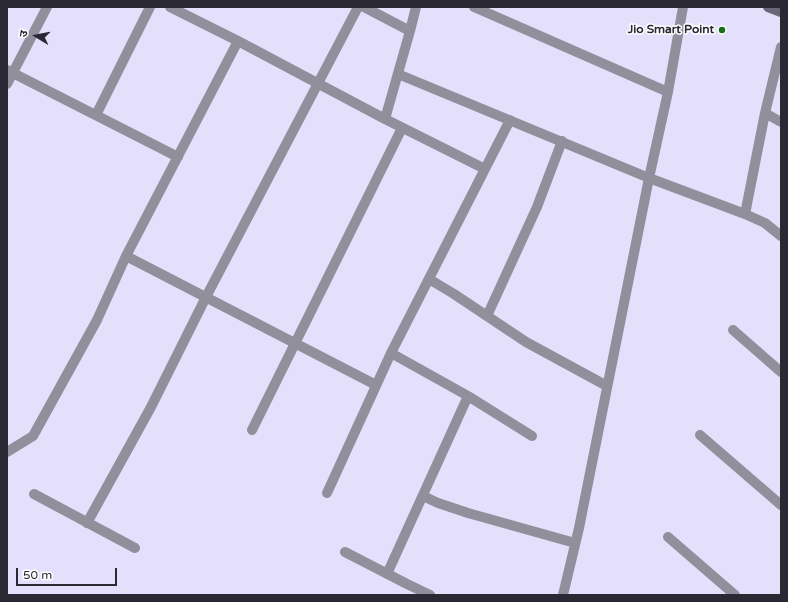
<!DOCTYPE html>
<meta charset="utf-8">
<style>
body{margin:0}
#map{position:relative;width:788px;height:602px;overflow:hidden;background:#e4e0fc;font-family:"Varela Round","Noto Sans Devanagari",sans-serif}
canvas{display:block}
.frame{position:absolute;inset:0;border:8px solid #2a2833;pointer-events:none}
.north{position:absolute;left:16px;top:16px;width:40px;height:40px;-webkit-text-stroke:3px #fff;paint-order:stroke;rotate:280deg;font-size:11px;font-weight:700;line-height:16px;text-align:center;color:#2a2833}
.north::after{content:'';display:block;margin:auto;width:14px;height:18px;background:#2a2833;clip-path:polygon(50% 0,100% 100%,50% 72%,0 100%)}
.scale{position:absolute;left:16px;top:568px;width:101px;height:18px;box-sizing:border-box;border:2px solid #2a2833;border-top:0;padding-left:5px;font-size:12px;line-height:14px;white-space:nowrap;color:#2a2833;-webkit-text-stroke:3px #fff;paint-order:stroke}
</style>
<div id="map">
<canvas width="788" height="602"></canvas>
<div class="frame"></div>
<div class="north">उ</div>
<div class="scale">50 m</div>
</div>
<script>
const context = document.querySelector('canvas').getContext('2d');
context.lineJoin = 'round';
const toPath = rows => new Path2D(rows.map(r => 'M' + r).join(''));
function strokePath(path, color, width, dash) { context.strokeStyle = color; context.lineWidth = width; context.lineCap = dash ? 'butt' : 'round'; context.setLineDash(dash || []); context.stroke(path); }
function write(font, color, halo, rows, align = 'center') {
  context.font = font + ' "Varela Round",sans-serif'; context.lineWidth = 3; context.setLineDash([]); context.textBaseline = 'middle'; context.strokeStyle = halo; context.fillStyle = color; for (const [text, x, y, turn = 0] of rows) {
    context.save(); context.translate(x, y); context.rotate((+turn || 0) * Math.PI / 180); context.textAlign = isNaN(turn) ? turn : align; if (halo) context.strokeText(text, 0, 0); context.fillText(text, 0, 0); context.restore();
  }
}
strokePath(toPath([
 [170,7,238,41,385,119,485,169],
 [364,7,410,31],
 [474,7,668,92],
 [7,70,178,157],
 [398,74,649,178,745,214,765,223,781,236],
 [7,84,47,7],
 [765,113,781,122],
 [96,115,150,7],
 [385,119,410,31,416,7],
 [745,214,765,113,781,47],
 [126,256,376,385],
 [429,279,454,294,526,342,607,386],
 [487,316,537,207,562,141],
 [733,330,781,372],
 [391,353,468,396,532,436],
 [252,430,402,128],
 [700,435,781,505],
 [7,452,33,436,97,320,126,256,238,41],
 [327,493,391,353,510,120],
 [34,494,135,548],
 [423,496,438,503,468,513,575,543],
 [87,523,151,407,206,297,358,7],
 [668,537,735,595],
 [345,552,407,584,430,595],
 [387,574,468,396],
 [563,595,579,528,649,178,668,92,683,7]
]), '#918f9b', 10);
strokePath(toPath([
 [768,7,781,12]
]), '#6a6778', 10);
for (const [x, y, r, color] of [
 [722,30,4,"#176e18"]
]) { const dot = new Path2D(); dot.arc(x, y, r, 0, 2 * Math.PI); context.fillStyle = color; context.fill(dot); strokePath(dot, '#fff', 1.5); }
write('bold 12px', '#2a2833', '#fff', [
 ["Jio Smart Point",714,30]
], 'right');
</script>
